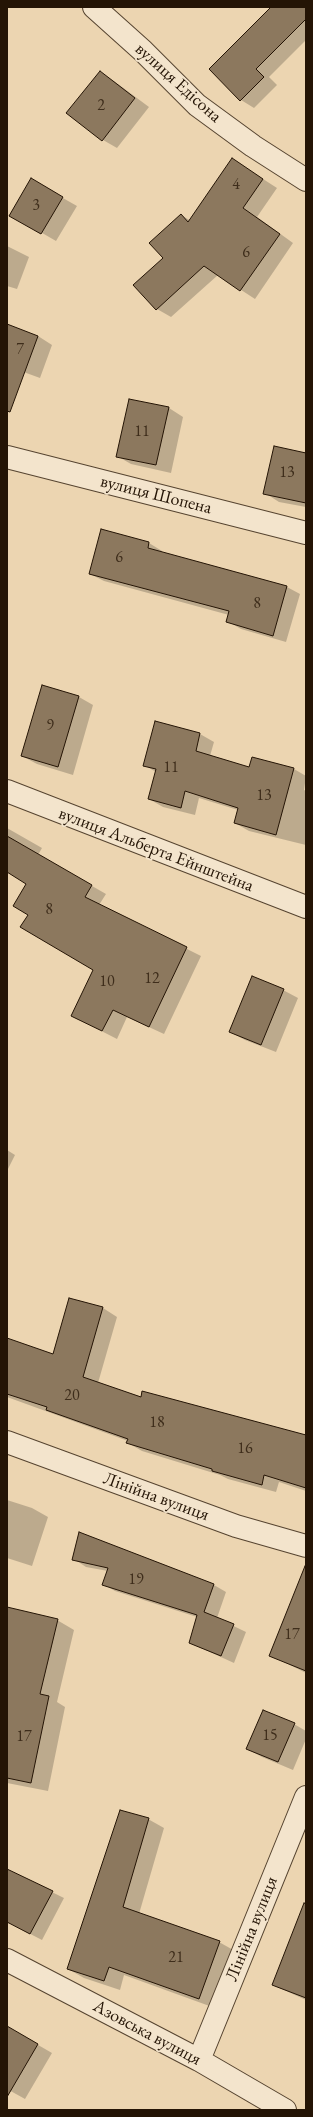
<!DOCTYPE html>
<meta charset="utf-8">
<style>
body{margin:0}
#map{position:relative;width:313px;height:2117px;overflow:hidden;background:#ecd5b1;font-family:"EB Garamond",serif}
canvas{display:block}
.frame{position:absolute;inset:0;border:8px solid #241405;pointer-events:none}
</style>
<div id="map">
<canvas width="313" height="2117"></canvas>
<div class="frame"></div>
</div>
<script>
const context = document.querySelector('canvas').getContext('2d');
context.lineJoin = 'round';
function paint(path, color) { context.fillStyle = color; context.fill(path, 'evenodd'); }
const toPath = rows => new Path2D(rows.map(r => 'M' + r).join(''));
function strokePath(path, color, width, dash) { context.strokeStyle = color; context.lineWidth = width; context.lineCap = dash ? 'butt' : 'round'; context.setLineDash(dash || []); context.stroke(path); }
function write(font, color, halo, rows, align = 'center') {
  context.font = font + ' "EB Garamond",serif'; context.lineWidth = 3.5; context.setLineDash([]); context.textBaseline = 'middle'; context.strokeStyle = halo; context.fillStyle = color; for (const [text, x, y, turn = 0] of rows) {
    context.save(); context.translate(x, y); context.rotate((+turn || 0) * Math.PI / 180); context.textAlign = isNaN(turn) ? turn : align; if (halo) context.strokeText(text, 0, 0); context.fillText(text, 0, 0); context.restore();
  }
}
paint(toPath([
 [276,7,306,7,306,40,269,77,277,85,254,108,241,100,210,69],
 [100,72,114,81,149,107,117,148,103,140],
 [232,159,277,188,257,217,293,243,255,299,218,275,171,317,157,309,164,258,181,215,191,221],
 [31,180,77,206,56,241,11,215],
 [7,246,29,257,17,289,7,286],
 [7,325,38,336,52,345,40,378,7,366],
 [129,400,169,408,183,417,171,473,131,464,117,456],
 [306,454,306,507,279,502,265,493],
 [102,530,149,543,162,551,162,553,287,587,300,594,286,642,241,629,227,621,229,615,104,581,90,574],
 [43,686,79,697,93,705,73,775,37,764,22,756],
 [156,723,200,734,214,742,210,756,250,768,294,769,306,776,304,790,306,791,306,845,249,831,235,823,238,810,199,798,195,815,163,807,149,799,156,772,144,765],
 [7,828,42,848,38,855,106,894,99,905,201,956,164,1034,127,1017,117,1039,72,1016,94,970,29,914,28,883,7,871],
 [283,990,298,998,276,1052,245,1040,230,1032],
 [7,1150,15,1155,7,1171],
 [70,1299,103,1308,117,1317,98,1383,306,1449,306,1491,279,1482,276,1492,228,1479,220,1475,142,1451,128,1443,128,1441,7,1397,7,1339,53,1355],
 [7,1500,32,1508,48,1517,32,1566,7,1558],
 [80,1533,214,1585,226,1592,217,1618,246,1632,234,1663,190,1643,197,1617,115,1591,103,1584,108,1571,86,1567,74,1559],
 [7,1608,57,1620,74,1630,57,1702,65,1707,48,1791,7,1783],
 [306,1615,306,1673,270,1655],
 [294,1724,306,1731,306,1739,293,1770,262,1757,247,1749],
 [148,1819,164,1828,139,1914,219,1942,235,1951,215,2008,124,1975,120,1990,84,1978,68,1969],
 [7,1870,64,1898,42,1940,7,1922],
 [306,1929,306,2000,273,1985],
 [7,2027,52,2053,25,2099,7,2089]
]), '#0003');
const building = toPath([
 [271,7,306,7,306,19,256,69,264,77,240,101,209,69,271,7],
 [100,71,135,98,102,141,66,113,100,71],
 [232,158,263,179,243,208,280,234,240,291,204,266,156,310,133,285,163,258,149,243,181,214,188,222,232,158],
 [31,178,63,197,41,234,9,216,31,178],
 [7,324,38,336,10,412,7,411,7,324],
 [129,399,169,407,156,465,116,457,129,399],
 [274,446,306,453,306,503,263,494,274,446],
 [101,529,149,542,148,548,287,586,273,636,226,622,229,611,89,574,101,529],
 [42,685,79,696,58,767,21,756,42,685],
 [155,721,200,733,196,751,249,767,252,757,294,768,276,835,234,823,238,808,185,791,181,808,148,799,156,769,143,766,155,721],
 [7,836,92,885,85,897,187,947,149,1027,113,1010,102,1031,71,1016,93,970,20,927,28,915,13,906,26,884,7,872,7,836],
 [252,976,284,989,261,1045,229,1032,252,976],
 [69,1298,103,1307,83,1377,141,1397,142,1391,306,1435,306,1488,264,1475,262,1485,212,1471,212,1469,126,1443,128,1439,46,1410,47,1407,7,1394,7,1338,53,1354,69,1298],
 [79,1532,214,1584,204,1612,234,1624,221,1656,189,1643,197,1615,102,1585,108,1568,72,1560,79,1532],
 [305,1566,306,1566,306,1671,269,1656,305,1566],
 [7,1607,58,1619,40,1694,49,1696,31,1783,7,1778,7,1607],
 [263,1710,295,1723,278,1762,246,1749,263,1710],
 [120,1810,149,1818,123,1907,220,1941,199,1999,109,1967,104,1981,67,1969,120,1810],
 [7,1869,53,1891,30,1934,7,1922,7,1869],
 [304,1903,306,1904,306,1998,272,1985,304,1903],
 [7,2026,38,2044,7,2097,7,2026]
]);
paint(building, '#8c785e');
strokePath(building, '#241405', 1);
const minor = toPath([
 [94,7,143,51,197,105,253,146,306,180],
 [7,457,306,533],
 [7,791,306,907],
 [7,1442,236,1526,306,1546],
 [7,1960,199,2060,285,2110],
 [199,2060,306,1797]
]);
strokePath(minor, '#564430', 24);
strokePath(minor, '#f3e4cc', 22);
write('16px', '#3e2d1b', null, [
 ["2",101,106],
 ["4",236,185],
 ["3",36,206],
 ["6",246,253],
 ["7",20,350],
 ["11",142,432],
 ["13",287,473],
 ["6",119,558],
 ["8",257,604],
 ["9",50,726],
 ["11",171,768],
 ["13",264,796],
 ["8",49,910],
 ["12",152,979],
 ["10",107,982],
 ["20",72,1396],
 ["18",157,1423],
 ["16",245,1449],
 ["19",136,1580],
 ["17",292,1635],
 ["15",270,1736],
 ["17",24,1737],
 ["21",176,1958]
]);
write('18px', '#241405', '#f3e4cc', [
 ["вулиця Едісона",178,83,42],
 ["вулиця Шопена",156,495,14],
 ["вулиця Альберта Ейнштейна",156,850,21],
 ["Лінійна вулиця",156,1497,20],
 ["Лінійна вулиця",252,1929,-68],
 ["Азовська вулиця",147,2033,28]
]);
</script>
